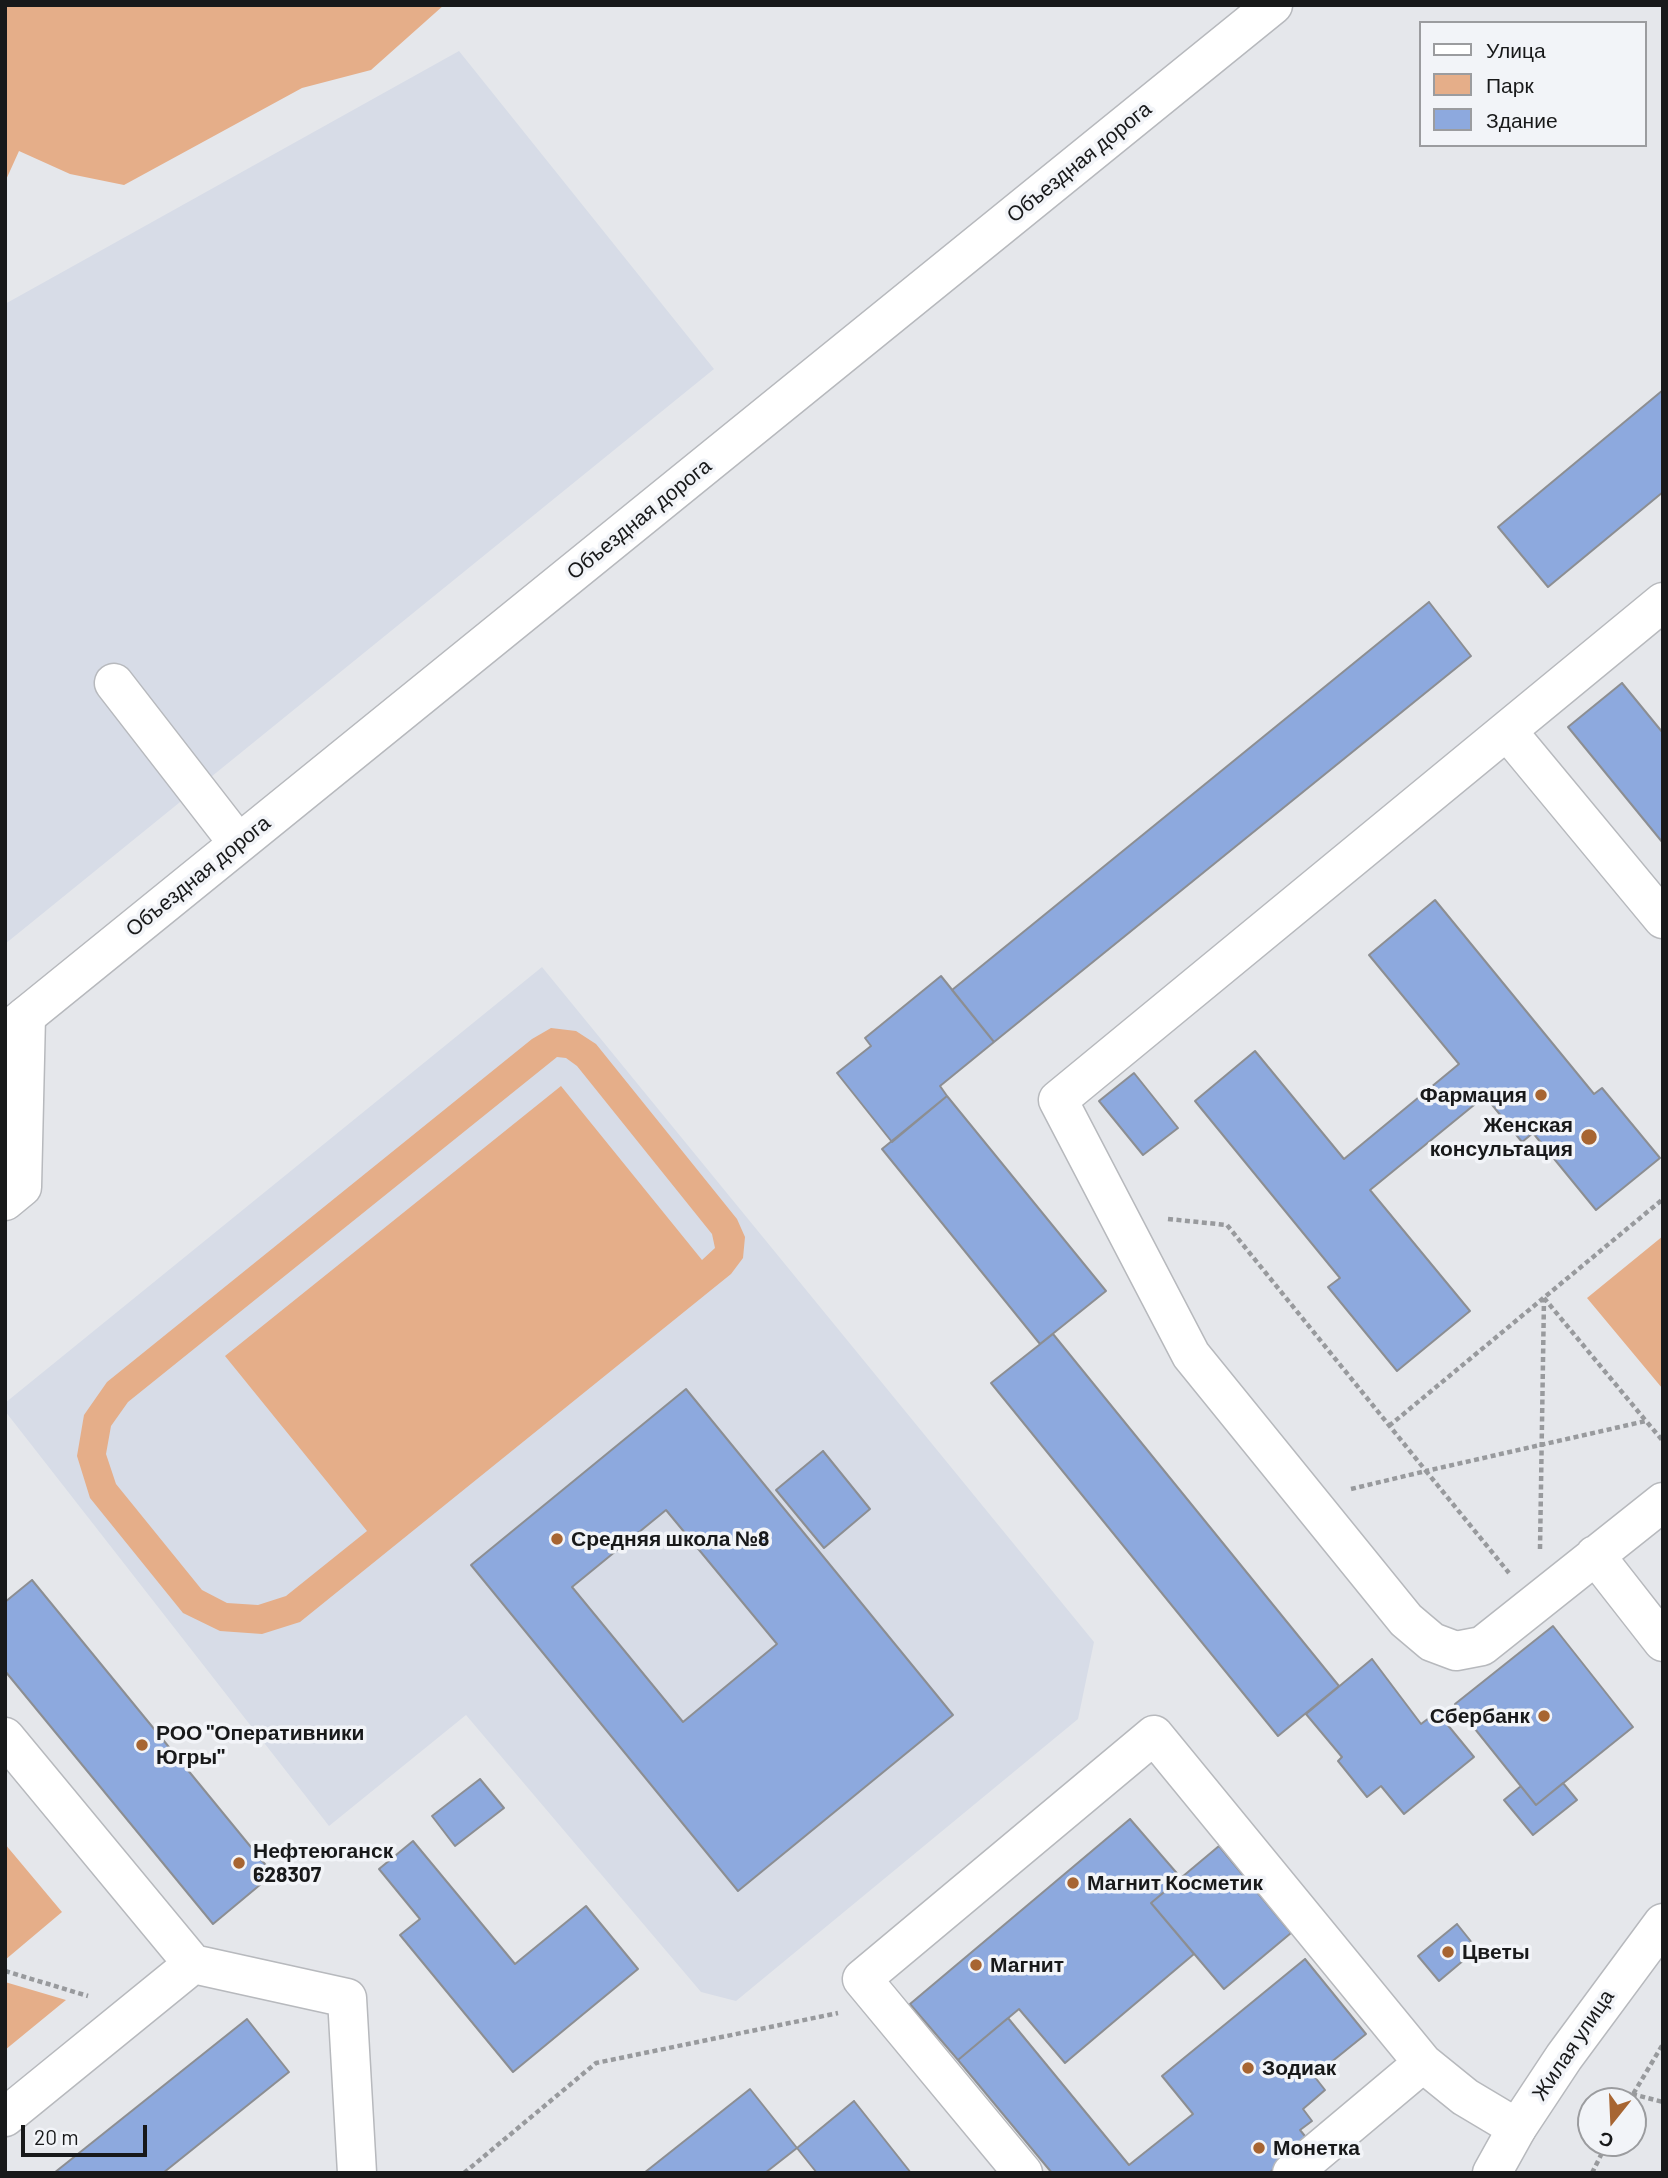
<!DOCTYPE html>
<meta charset="utf-8">
<style>
body{margin:0}
#map{position:relative;width:1668px;height:2178px;overflow:hidden;background:#e5e7eb;font-family:Barlow,sans-serif}
canvas{display:block}
.frame{position:absolute;inset:0;border:7px solid #18191a;pointer-events:none}
.legend{position:absolute;left:1419px;top:21px;width:228px;height:126px;box-sizing:border-box;background:#f2f4f8;border:2px solid #9b9c9f;margin:0;padding:9px 12px;list-style:none;font-size:21px;color:#18191a}
.legend li{display:flex;align-items:center;gap:14px;height:35px}
.legend b{width:35px;border:2px solid #9b9c9f}
.north{position:absolute;left:1577px;top:2087px;width:70px;height:70px;box-sizing:border-box;background:#f2f4f8;border:2px solid #9b9c9f;border-radius:50%;rotate:198deg;font-size:19px;font-weight:700;line-height:28px;text-align:center;color:#18191a}
.north::after{content:'';display:block;margin:auto;width:24px;height:32px;background:#a76532;clip-path:polygon(50% 0,100% 100%,50% 72%,0 100%)}
.scale{position:absolute;left:21px;top:2125px;width:126px;height:32px;box-sizing:border-box;border:4px solid #18191a;border-top:0;padding-left:9px;font-size:21px;line-height:24px;white-space:nowrap;color:#18191a;-webkit-text-stroke:5px #f2f4f8;paint-order:stroke}
</style>
<div id="map">
<canvas width="1668" height="2178"></canvas>
<div class="frame"></div>
<ul class="legend">
<li><b style="height:9px;background:#fff"></b>Улица</li>
<li><b style="height:19px;background:#e5ae89"></b>Парк</li>
<li><b style="height:19px;background:#8da9de"></b>Здание</li>
</ul>
<div class="north">С</div>
<div class="scale">20 m</div>
</div>
<script>
const context = document.querySelector('canvas').getContext('2d');
context.lineJoin = 'round';
function paint(path, color) { context.fillStyle = color; context.fill(path, 'evenodd'); }
const toPath = rows => new Path2D(rows.map(r => 'M' + r).join(''));
function strokePath(path, color, width, dash) { context.strokeStyle = color; context.lineWidth = width; context.lineCap = dash ? 'butt' : 'round'; context.setLineDash(dash || []); context.stroke(path); }
function write(font, color, halo, rows, align = 'center') {
  context.font = font + ' Barlow,sans-serif'; context.lineWidth = 7; context.setLineDash([]); context.textBaseline = 'middle'; context.strokeStyle = halo; context.fillStyle = color; for (const [text, x, y, turn = 0] of rows) {
    context.save(); context.translate(x, y); context.rotate((+turn || 0) * Math.PI / 180); context.textAlign = isNaN(turn) ? turn : align; if (halo) context.strokeText(text, 0, 0); context.fillText(text, 0, 0); context.restore();
  }
}
paint(toPath([
 [459,51,714,369,5,944,5,304],
 [542,967,1094,1642,1078,1719,736,2001,701,1992,466,1715,329,1826,5,1411,5,1403]
]), '#d7dce7');
paint(toPath([
 [5,5,444,5,371,70,302,88,124,185,70,174,19,151,5,182],
 [551,1028,576,1031,596,1044,737,1219,745,1237,743,1258,731,1274,300,1622,262,1634,220,1631,183,1613,90,1498,77,1456,84,1415,107,1382,532,1039],
 [557,1057,566,1058,577,1066,712,1234,715,1248,702,1260,561,1086,225,1356,367,1531,286,1596,258,1605,227,1603,202,1590,116,1484,106,1454,111,1426,128,1402],
 [1663,1236,1663,1387,1662,1388,1587,1298],
 [5,1844,62,1912,5,1960],
 [5,1982,66,2000,5,2050]
]), '#e5ae89');
const building = toPath([
 [1663,390,1663,492,1548,587,1498,527,1663,390],
 [1429,602,1471,656,994,1042,952,990,1429,602],
 [1622,683,1663,733,1663,843,1568,727,1622,683],
 [1435,900,1594,1094,1602,1088,1660,1158,1596,1210,1533,1133,1522,1142,1485,1096,1370,1190,1470,1311,1397,1371,1328,1287,1340,1278,1195,1101,1255,1051,1344,1159,1459,1064,1369,955,1435,900],
 [941,976,994,1042,940,1086,947,1096,892,1142,837,1073,871,1046,865,1038,941,976],
 [1134,1073,1178,1128,1143,1155,1099,1101,1134,1073],
 [947,1096,1106,1291,1040,1344,882,1149,947,1096],
 [1053,1334,1339,1686,1278,1736,991,1383,1053,1334],
 [686,1389,953,1715,738,1891,471,1565,686,1389],
 [666,1510,777,1644,683,1722,572,1587,666,1510],
 [823,1451,870,1509,824,1548,776,1490,823,1451],
 [32,1580,273,1874,213,1924,5,1671,5,1602,32,1580],
 [1553,1626,1633,1727,1536,1805,1455,1704,1553,1626],
 [1372,1659,1421,1724,1437,1712,1474,1757,1404,1814,1381,1786,1367,1797,1338,1761,1342,1757,1306,1714,1372,1659],
 [480,1779,504,1808,455,1846,432,1816,480,1779],
 [1563,1783,1577,1800,1533,1835,1504,1800,1521,1786,1536,1805,1563,1783],
 [1130,1819,1181,1878,1151,1903,1194,1954,1065,2063,1019,2009,958,2060,910,2004,1130,1819],
 [413,1841,515,1964,586,1906,638,1969,513,2072,400,1935,420,1919,379,1869,413,1841],
 [1219,1846,1291,1933,1224,1989,1151,1903,1219,1846],
 [1457,1924,1477,1949,1439,1981,1418,1956,1457,1924],
 [1305,1959,1366,2034,1314,2076,1325,2090,1303,2109,1312,2121,1300,2130,1309,2141,1269,2173,1052,2173,958,2060,1008,2018,1129,2165,1193,2114,1162,2076,1305,1959],
 [247,2019,289,2072,163,2173,54,2173,247,2019],
 [750,2089,797,2148,765,2173,644,2173,750,2089],
 [854,2101,911,2173,817,2173,797,2148,854,2101]
]);
paint(building, '#8da9de');
strokePath(building, '#8c8e92', 2);
const minor = toPath([
 [1663,602,1058,1100,1191,1355,1406,1620,1432,1642,1456,1651,1482,1646,1663,1502],
 [114,683,238,843],
 [1508,732,1663,919],
 [5,1201,22,1187,26,1016],
 [1595,1555,1663,1642],
 [5,1737,193,1964,5,2117],
 [193,1964,347,1998,357,2173],
 [1023,2173,862,1979,1154,1735,1423,2063,1465,2097,1517,2128],
 [1292,2173,1423,2063]
]);
const major = toPath([
 [5,1033,1273,5],
 [1492,2173,1517,2128,1564,2057,1663,1923]
]);
strokePath(minor, '#b7b9bd', 41);
strokePath(major, '#b7b9bd', 41);
strokePath(toPath([
 [1168,1219,1227,1225,1426,1471,1646,1421,1663,1441],
 [1544,1298,1646,1421],
 [1389,1426,1663,1199],
 [1351,1489,1426,1471,1509,1573],
 [1540,1549,1544,1298],
 [5,1971,88,1996],
 [1632,2094,1663,2102],
 [1629,2101,1663,2044],
 [464,2173,596,2063,838,2013],
 [1592,2173,1607,2143]
]), '#989a9d', 4.5, [5, 3.5]);
strokePath(minor, '#fff', 38);
strokePath(major, '#fff', 38);
for (const [x, y, r, color] of [
 [1541,1095,7,"#a76532"],
 [1589,1137,9,"#a76532"],
 [557,1539,7,"#a76532"],
 [1544,1716,7,"#a76532"],
 [142,1745,7,"#a76532"],
 [239,1863,7,"#a76532"],
 [1073,1883,7,"#a76532"],
 [1448,1952,7,"#a76532"],
 [976,1965,7,"#a76532"],
 [1248,2068,7,"#a76532"],
 [1259,2148,7,"#a76532"]
]) { const dot = new Path2D(); dot.arc(x, y, r, 0, 2 * Math.PI); context.fillStyle = color; context.fill(dot); strokePath(dot, '#f2f4f8', 2.5); }
write('21px', '#18191a', '#f2f4f8', [
 ["Объездная дорога",1079,162,-39],
 ["Объездная дорога",639,519,-39],
 ["Объездная дорога",198,876,-39],
 ["Жилая улица",1573,2045,-56]
]);
write('bold 21px', '#18191a', '#f2f4f8', [
 ["Фармация",1527,1095,"right"],
 ["Женская",1573,1125,"right"],
 ["консультация",1573,1149,"right"],
 ["Средняя школа №8",571,1539],
 ["Сбербанк",1530,1716,"right"],
 ["РОО \"Оперативники",156,1733],
 ["Югры\"",156,1757],
 ["Нефтеюганск",253,1851],
 ["628307",253,1875],
 ["Магнит Косметик",1087,1883],
 ["Цветы",1462,1952],
 ["Магнит",990,1965],
 ["Зодиак",1262,2068],
 ["Монетка",1273,2148]
], 'left');
</script>
